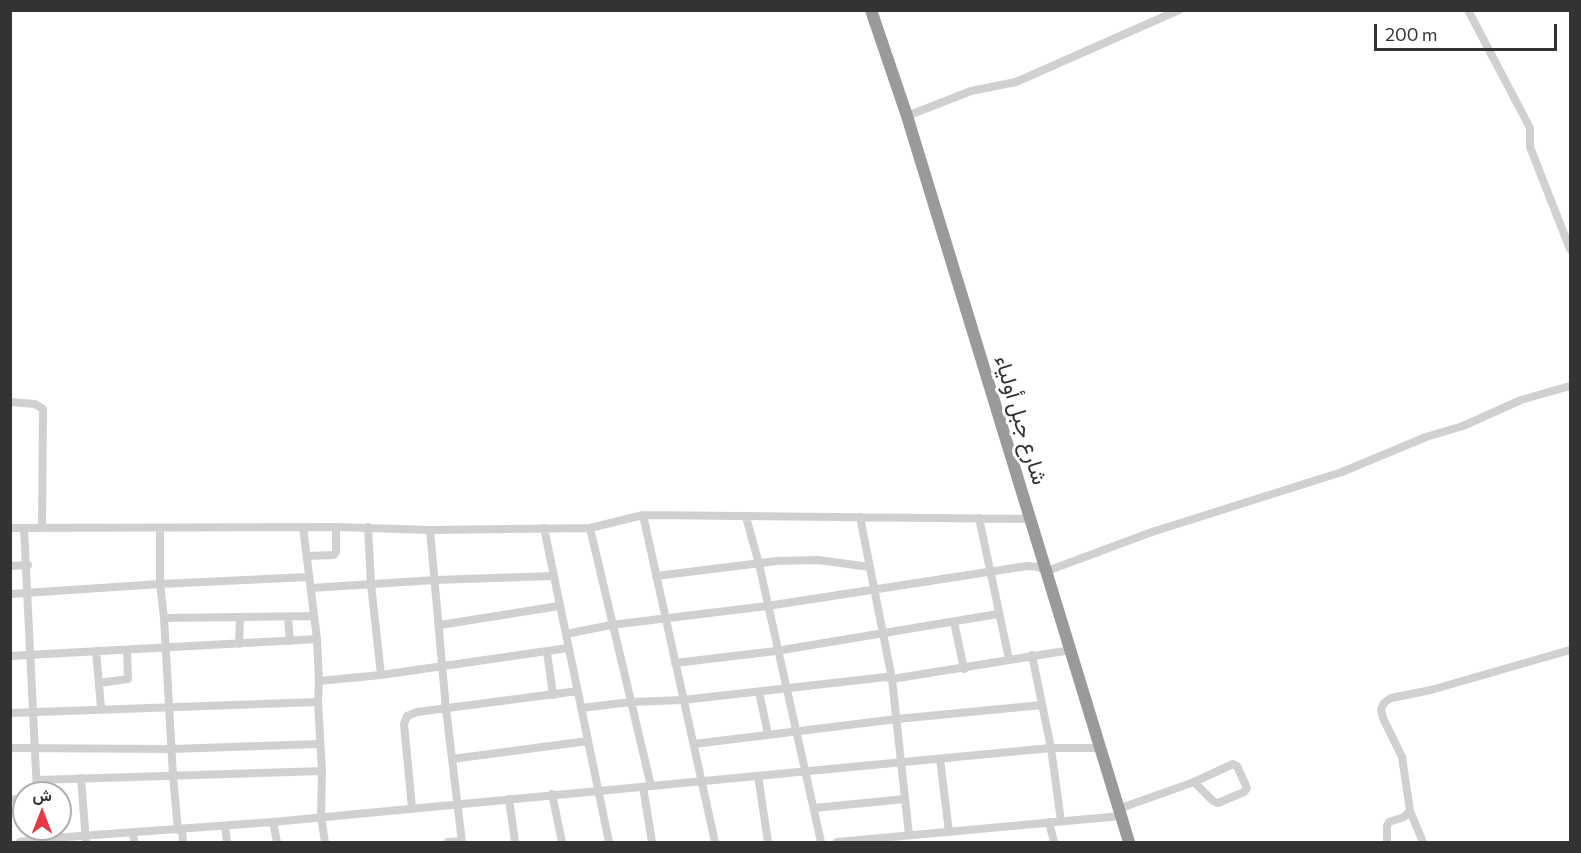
<!DOCTYPE html>
<meta charset="utf-8">
<style>
body{margin:0}
#map{position:relative;width:1581px;height:853px;overflow:hidden;background:#fff;font-family:Commissioner,Vazirmatn,sans-serif}
canvas{display:block}
.frame{position:absolute;inset:0;border:12px solid #333;pointer-events:none}
.north{position:absolute;left:12px;top:781px;width:60px;height:60px;box-sizing:border-box;background:#fff;border:2px solid #adadad;border-radius:50%;rotate:0deg;font-size:16px;font-weight:700;line-height:24px;text-align:center;color:#333}
.north::after{content:'';display:block;margin:auto;width:21px;height:27px;background:#e63946;clip-path:polygon(50% 0,100% 100%,50% 72%,0 100%)}
.scale{position:absolute;left:1374px;top:24px;width:183px;height:27px;box-sizing:border-box;border:3px solid #333;border-top:0;padding-left:8px;font-size:18px;line-height:21px;white-space:nowrap;color:#333;-webkit-text-stroke:4px #fff;paint-order:stroke}
</style>
<div id="map">
<canvas width="1581" height="853"></canvas>
<div class="frame"></div>
<div class="north">ش</div>
<div class="scale">200 m</div>
</div>
<script>
const context = document.querySelector('canvas').getContext('2d');
context.lineJoin = 'round';
const toPath = rows => new Path2D(rows.map(r => 'M' + r).join(''));
function strokePath(path, color, width, dash) { context.strokeStyle = color; context.lineWidth = width; context.lineCap = dash ? 'butt' : 'round'; context.setLineDash(dash || []); context.stroke(path); }
function write(font, color, halo, rows, align = 'center') {
  context.font = font + ' Commissioner,Vazirmatn,sans-serif'; context.lineWidth = 6; context.setLineDash([]); context.textBaseline = 'middle'; context.strokeStyle = halo; context.fillStyle = color; for (const [text, x, y, turn = 0] of rows) {
    context.save(); context.translate(x, y); context.rotate((+turn || 0) * Math.PI / 180); context.textAlign = isNaN(turn) ? turn : align; if (halo) context.strokeText(text, 0, 0); context.fillText(text, 0, 0); context.restore();
  }
}
strokePath(toPath([
 [1468,10,1530,128,1530,147,1570,249],
 [907,116,971,91,1016,82,1179,10],
 [10,402,35,404,43,409,42,528],
 [643,515,715,842],
 [746,517,759,564,821,842],
 [860,517,892,679,909,835],
 [979,518,1009,659],
 [303,527,317,639,319,681,318,702,322,771,321,817,325,842],
 [368,527,371,584,381,675],
 [10,528,336,527,430,530,590,528,643,515,1029,519],
 [24,528,37,793],
 [160,528,160,584,164,618,173,776,178,830],
 [544,528,609,842],
 [590,528,651,786],
 [430,530,446,709,462,842],
 [307,556,334,555,336,552,336,527],
 [10,566,28,565],
 [656,576,777,561,818,560,870,567],
 [311,588,435,580,553,576],
 [10,594,160,584,309,577],
 [288,617,290,641],
 [164,618,314,616],
 [954,622,964,669],
 [440,625,559,606],
 [566,634,611,625,767,606,1027,566,1038,567,1047,571,1152,532,1342,472,1426,437,1463,426,1521,400,1570,386],
 [239,644,240,617],
 [96,651,101,708],
 [547,652,553,695],
 [1032,655,1051,748,1061,821],
 [10,656,317,639],
 [675,663,776,651,998,614],
 [319,681,381,675,568,648],
 [99,683,128,679,127,650],
 [759,692,768,734],
 [581,708,631,702,683,700,886,677,892,679,1071,650],
 [10,713,318,702],
 [694,744,897,719,1042,705],
 [10,748,171,749,320,744],
 [452,759,588,741],
 [940,759,949,832],
 [758,776,768,842],
 [81,778,86,842],
 [38,780,322,771],
 [643,787,652,842],
 [552,794,562,842],
 [509,799,515,842],
 [10,800,24,798],
 [412,808,404,724,407,716,417,712,578,691],
 [814,808,905,799],
 [1118,809,1194,782,1233,764,1237,766,1247,788,1244,792,1218,803,1213,801,1194,782],
 [273,822,277,842],
 [1049,822,1054,842],
 [225,826,227,842],
 [182,829,183,842],
 [133,833,134,842],
 [20,842,39,839,273,822,1051,748,1100,748],
 [448,842,462,841],
 [837,842,1121,816],
 [1387,842,1387,826,1389,822,1404,817,1410,811],
 [1423,842,1410,811,1402,757,1383,718,1381,709,1384,703,1391,698,1431,690,1570,650]
]), '#d0d0d0', 8);
strokePath(toPath([
 [871,10,907,116,1129,842]
]), '#9a9a9a', 12);
write('22px', '#333', '#fff', [
 ["شارع جبل أولياء",1021,420,73]
]);
</script>
